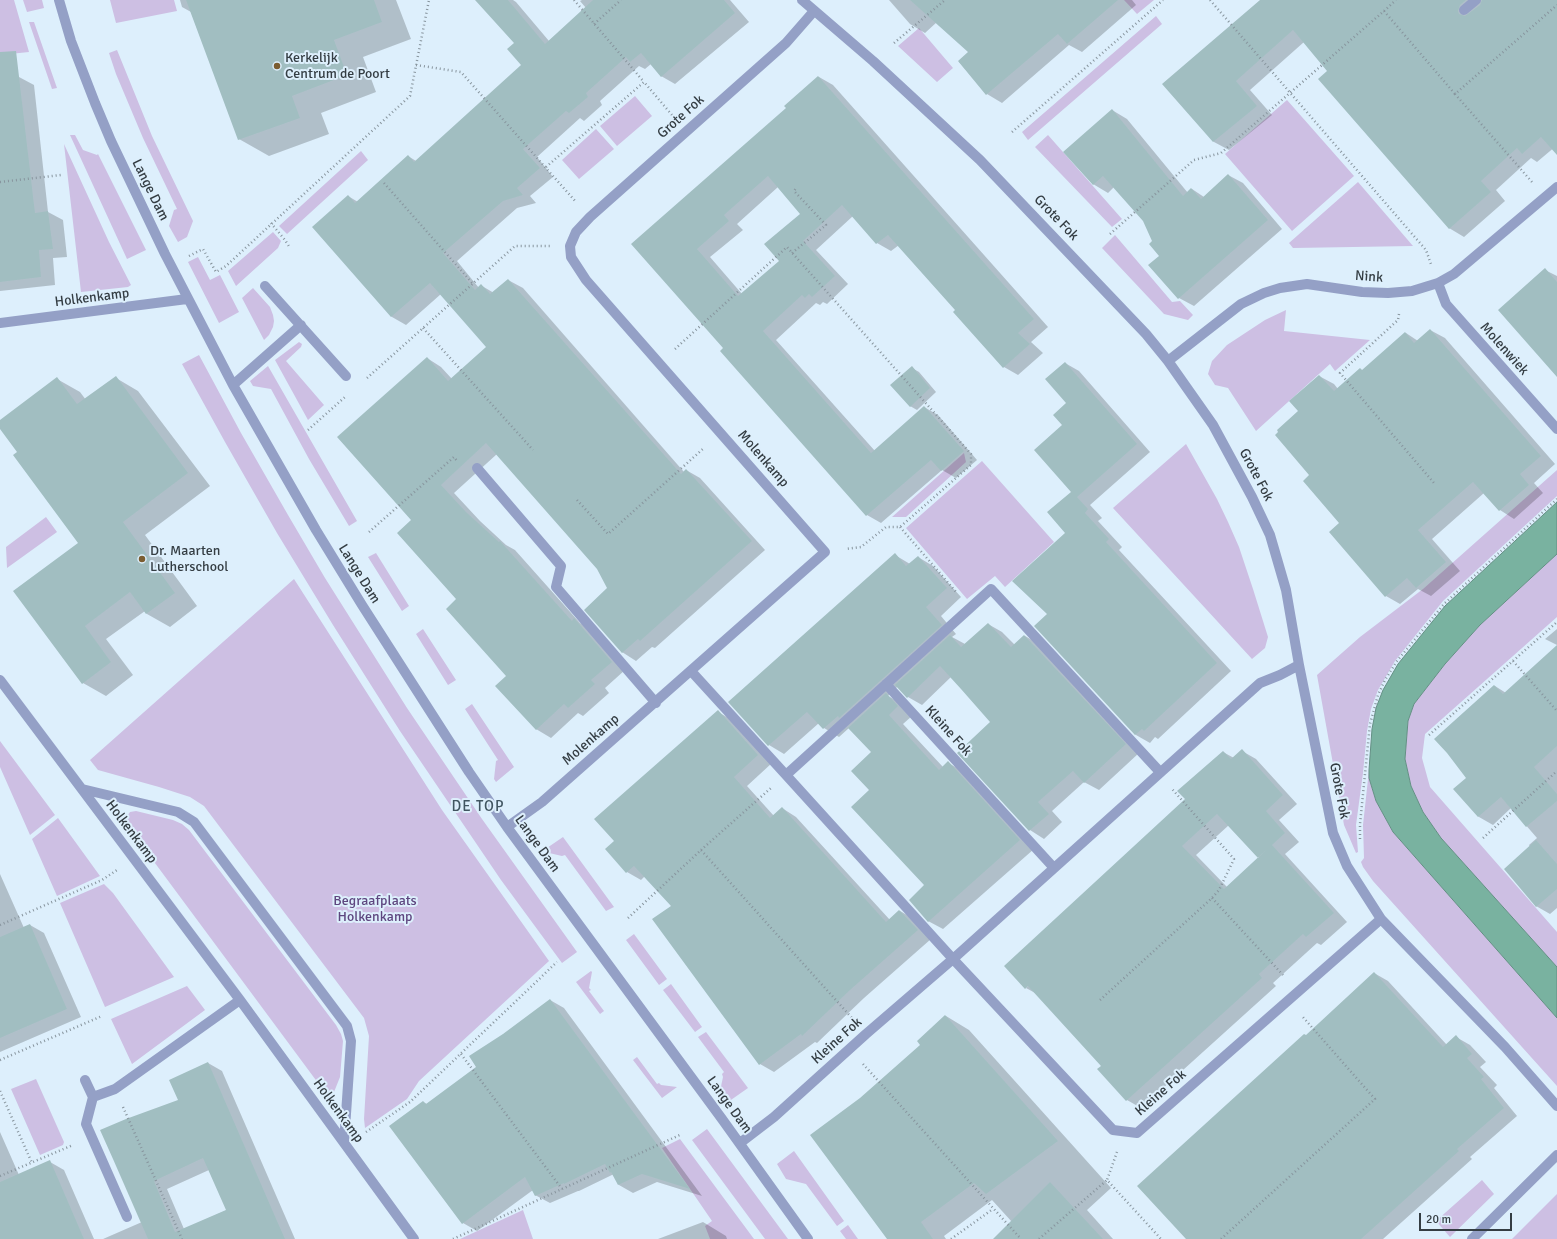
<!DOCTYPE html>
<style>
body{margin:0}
#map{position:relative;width:1557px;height:1239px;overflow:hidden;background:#ddeffc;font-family:Signika,sans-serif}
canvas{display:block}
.scale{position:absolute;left:1419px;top:1213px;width:93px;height:18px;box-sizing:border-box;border:2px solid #343d43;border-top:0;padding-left:5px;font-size:12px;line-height:14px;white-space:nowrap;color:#343d43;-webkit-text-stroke:3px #ddeffc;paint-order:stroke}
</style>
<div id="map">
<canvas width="1557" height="1239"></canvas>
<div class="scale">20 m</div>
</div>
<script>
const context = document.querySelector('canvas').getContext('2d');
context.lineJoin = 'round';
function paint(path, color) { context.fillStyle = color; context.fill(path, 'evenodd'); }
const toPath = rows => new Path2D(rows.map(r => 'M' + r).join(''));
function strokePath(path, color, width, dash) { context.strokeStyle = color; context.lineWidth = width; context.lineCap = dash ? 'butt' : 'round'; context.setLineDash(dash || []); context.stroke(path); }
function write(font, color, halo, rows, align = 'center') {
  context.font = font + ' Signika,sans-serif'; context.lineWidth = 4; context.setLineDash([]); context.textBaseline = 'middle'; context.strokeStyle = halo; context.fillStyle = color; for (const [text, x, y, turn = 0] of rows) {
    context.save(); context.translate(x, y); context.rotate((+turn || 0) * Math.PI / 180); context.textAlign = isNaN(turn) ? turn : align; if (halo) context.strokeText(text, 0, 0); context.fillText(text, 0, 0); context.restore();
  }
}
paint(toPath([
 [0,0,14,0,29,52,0,55],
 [23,0,42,0,44,8,27,12],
 [110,0,174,0,177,11,116,23],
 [1124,0,1154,0,1137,14],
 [1156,16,1162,24,1028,140,1022,132],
 [29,22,34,22,57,88,52,89],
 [919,28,953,68,937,82,898,46],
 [117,50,152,136,193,221,187,237,178,242,169,226,174,210,177,209,143,138,116,74,109,53],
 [635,96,652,116,617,146,600,126],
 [1287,100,1354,176,1292,231,1225,154],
 [596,129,614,149,579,179,562,160],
 [70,135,75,135,83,150,97,155,98,154,146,250,127,259],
 [1048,135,1122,219,1112,227,1035,147],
 [64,144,109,242,131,285,128,287,81,292],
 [361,151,368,160,287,234,279,226],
 [1358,182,1413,246,1293,248,1289,243],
 [273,232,281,241,278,248,236,286,228,271],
 [1115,235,1172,302,1180,301,1193,315,1188,320,1164,314,1102,248],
 [198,257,210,280,220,275,239,312,219,323,188,262],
 [253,288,270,307,273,315,274,321,273,327,269,335,264,340,242,298],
 [1286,310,1284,331,1370,340,1335,371,1330,364,1256,431,1228,388,1215,385,1208,374,1212,361,1227,345,1265,320],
 [299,342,302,344,301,347,286,361,324,405,308,420,275,360],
 [199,355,241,433,288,515,325,578,407,708,482,819,577,952,562,963,501,880,400,731,333,625,277,533,225,442,182,364],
 [268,366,357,521,349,526,309,459,271,389,253,386,250,381],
 [1186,444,1217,499,1228,522,1239,547,1253,589,1268,637,1265,648,1252,659,1113,508],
 [964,453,966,462,906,517,892,517],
 [982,461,1054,542,1005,587,995,576,967,599,906,528],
 [1557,470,1557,496,1443,601,1395,661,1378,690,1371,709,1367,731,1363,773,1356,825,1358,852,1356,853,1344,825,1317,675,1360,637,1423,589],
 [46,517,57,532,7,568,6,547],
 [376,553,409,606,402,611,368,557],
 [1557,554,1557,617,1425,734,1422,758,1430,787,1557,932,1557,967,1441,838,1423,812,1411,786,1405,759,1408,721,1414,704,1445,664,1480,625],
 [294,579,442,810,549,961,419,1081,407,1099,365,1128,364,1119,369,1036,364,1018,204,806,190,797,159,787,98,770,90,760],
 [423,629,456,680,448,685,416,634],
 [472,704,514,767,496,782,494,779,496,761,498,760,465,709],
 [0,741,55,815,30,835,0,767],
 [1369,770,1369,778,1376,801,1393,832,1557,1018,1557,1086,1373,881,1363,867,1361,862,1364,858,1363,825],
 [136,811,173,820,182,824,189,830,336,1025,341,1034,343,1041,340,1077,334,1092,328,1092,321,1087,129,828,126,821,127,816,130,812],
 [58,818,100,876,57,896,32,839],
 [563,837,614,907,606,911,565,855,562,856,545,852,544,850],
 [104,884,113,893,174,977,105,1007,60,903],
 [634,934,667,979,659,985,626,940],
 [591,971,592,972,589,988,591,990,589,991,604,1011,600,1014,576,982],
 [671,984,702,1027,695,1032,663,990],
 [187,986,205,1010,132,1064,111,1019],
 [706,1032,748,1088,728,1102,720,1091,723,1077,722,1074,724,1072,698,1037],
 [637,1057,657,1084,659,1083,661,1085,677,1087,662,1098,633,1060],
 [36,1079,64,1142,63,1145,40,1155,11,1089],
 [707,1129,788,1239,765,1239,692,1140],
 [680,1139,754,1239,710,1239,705,1226,712,1221,662,1148],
 [794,1151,844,1221,837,1226,806,1184,786,1179,777,1164],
 [1482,1180,1494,1194,1450,1237,1436,1221],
 [1557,1194,1557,1239,1512,1239],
 [523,1210,533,1239,460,1239],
 [848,1225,858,1239,846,1239,840,1231]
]), '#cdbfe3');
const water = toPath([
 [1557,502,1557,554,1480,625,1445,664,1414,704,1408,721,1405,759,1411,786,1423,812,1441,838,1557,967,1557,1018,1393,832,1376,801,1369,778,1369,770,1372,729,1376,708,1383,690,1398,664,1445,606,1557,502]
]);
paint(water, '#79b2a0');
strokePath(water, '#648f84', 1);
paint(toPath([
 [180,0,396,0,411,39,363,57,376,92,321,113,329,134,269,156,239,139,191,12,182,7],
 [494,0,513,0,516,2,549,41,586,8,580,1,582,0,730,0,749,22,675,84,661,76,651,64,645,69,639,66,600,101,602,105,584,121,580,118,537,157,553,177,530,196,536,203,517,208,457,261,479,288,482,286,494,293,508,280,523,288,684,472,686,470,700,478,765,550,655,648,652,647,636,661,622,652,609,588,598,568,497,454,454,493,480,521,506,545,515,550,580,623,589,628,625,670,605,688,609,693,583,716,578,713,551,738,536,729,508,676,413,520,427,358,441,367,452,379,488,347,441,294,406,325,392,317,313,227,348,196,358,202,408,156,416,161,523,65,515,43],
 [889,0,1132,0,1136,5,1082,52,1069,45,1002,103,987,94,959,62,970,52,937,22,925,33,910,24],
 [1261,0,1557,0,1557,146,1556,146,1537,162,1531,158,1496,190,1505,201,1464,237,1449,228,1329,71,1304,42,1250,90,1272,115,1229,150,1214,142,1163,84],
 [19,77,34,85,48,212,63,220,67,257,53,258,55,285,0,291,0,79],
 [819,77,833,85,1048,327,1031,342,1043,353,1018,375,1004,367,956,310,899,245,891,251,877,243,853,216,816,250,848,284,827,304,823,302,820,305,816,303,776,340,875,451,924,407,938,415,977,460,956,478,942,470,881,523,867,515,725,348,633,244,787,108],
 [778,187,801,214,780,261,742,294,710,257,743,230,737,224],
 [1112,110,1127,119,1188,193,1192,189,1204,197,1228,175,1243,183,1282,229,1194,306,1179,298,1144,221,1114,187,1108,193,1093,184],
 [1545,270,1557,276,1557,375],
 [1430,330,1445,338,1555,464,1534,483,1543,493,1514,519,1500,510,1484,493,1432,539,1460,571,1431,596,1418,589,1400,604,1386,596,1311,475,1299,411,1319,376,1334,384,1338,389,1360,369,1363,371,1406,333,1418,341],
 [1065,363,1079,371,1150,452,1090,505,1102,518,1098,521,1122,547,1119,550,1231,671,1158,739,1155,737,1150,743,1136,735,1035,626,1048,614,1067,533,1072,492,1064,425,1067,403],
 [912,368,919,372,936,392,917,410,910,406],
 [116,378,138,391,210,486,145,535,197,606,170,627,147,614,145,611,106,639,133,675,106,696,83,683,80,543,19,452,0,428,0,421,57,379,80,392,86,400],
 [895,555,910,564,918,557,933,566,961,597,941,616,956,634,952,637,965,644,988,624,1002,632,1015,645,1025,636,1039,644,1139,753,1099,790,1084,782,1052,811,1062,822,1044,839,1030,830,959,753,992,722,951,677,922,705,908,697,898,686,888,696,901,703,912,716,903,724,943,767,948,763,963,771,1034,849,943,929,928,921,925,885,871,790,872,752,849,728,839,737,824,728,819,723,784,754,769,745],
 [1557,629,1557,645,1545,639],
 [1557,647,1557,908,1550,914,1536,906,1530,847,1529,845,1537,838,1511,808,1493,825,1479,817,1454,789,1467,778,1495,686,1506,693],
 [718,712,732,720,772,763,747,786,774,816,782,808,796,817,890,920,900,911,914,919,931,939,864,998,817,1043,815,1042,774,1072,760,1064,672,906,645,876,641,880,627,872,615,841],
 [1242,751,1256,759,1297,804,1279,820,1299,842,1285,854,1347,922,1321,945,1317,943,1273,983,1276,986,1141,1108,1127,1100,1103,1066,1037,994,1026,988,1186,799,1223,752,1234,758],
 [1229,825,1259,858,1227,887,1196,855],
 [0,874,24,928,30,925,44,933,81,1017,0,1052],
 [1374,973,1388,981,1447,1045,1456,1037,1470,1045,1486,1062,1480,1067,1497,1085,1494,1088,1517,1116,1470,1157,1472,1159,1383,1239,1188,1239,1306,1036],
 [550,1000,564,1008,702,1196,657,1182,633,1193,619,1185,614,1174,579,1191,578,1191,550,1203,535,1195,533,1190,477,1231,463,1223,423,1102,427,1104,478,1067,504,1035],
 [946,1016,969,1030,1111,1188,1087,1210,1113,1239,995,1239,1012,1222,992,1200,944,1236,946,1239,888,1239,861,1099,922,1045],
 [208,1063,222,1071,295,1239,103,1239,142,1222,102,1130,179,1101],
 [209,1170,227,1210,184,1229,167,1189],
 [0,1132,19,1175,50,1162,64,1170,94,1239,0,1239],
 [703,1222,726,1236,727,1239,658,1239]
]), '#0003');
paint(toPath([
 [186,0,374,0,382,22,334,40,347,75,292,96,300,118,238,140],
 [475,0,508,0,545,44,593,0,724,0,735,13,661,77,641,53,630,62,626,57,586,93,588,97,569,113,566,111,523,149,540,168,517,188,523,195,503,201,443,253,475,290,481,284,490,294,508,279,681,474,686,469,752,541,640,641,638,639,622,653,584,610,607,588,597,569,486,443,441,485,466,512,499,542,500,541,572,621,574,618,612,662,591,680,595,684,568,708,564,704,536,730,495,686,506,676,446,609,456,599,397,533,411,520,337,437,427,357,448,381,486,347,430,283,391,317,312,227,348,195,355,203,408,155,414,162,521,65,507,49,514,43],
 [910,0,1118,0,1067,44,1058,34,986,95,958,61,968,52],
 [1260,0,1466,0,1460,5,1458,11,1459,14,1465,16,1480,5,1482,0,1557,0,1557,155,1541,137,1522,154,1517,148,1481,181,1491,192,1449,229,1318,79,1327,71,1293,30,1236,81,1257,106,1213,142,1162,84],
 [16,51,35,213,48,211,53,249,39,250,41,277,0,282,0,52],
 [818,76,1034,319,1018,333,1030,344,1003,368,953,312,955,310,888,235,876,244,842,205,803,241,835,276,812,297,809,294,805,298,802,295,763,331,871,453,924,406,964,451,941,471,931,460,866,516,735,368,720,351,723,348,631,244,786,108,784,106],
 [768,176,800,214,764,244,779,261,738,296,697,249,729,221,724,215],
 [1112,109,1183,196,1191,188,1201,199,1228,174,1268,220,1178,299,1148,265,1159,256,1149,244,1152,241,1143,221,1103,176,1093,185,1063,152],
 [1545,268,1557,282,1557,377,1498,310],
 [1430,329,1541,456,1520,474,1529,485,1499,511,1473,482,1418,530,1446,562,1416,588,1407,578,1385,597,1329,532,1339,523,1303,481,1309,475,1275,435,1278,432,1277,430,1298,411,1289,401,1319,375,1334,391,1360,368,1362,370,1405,332,1414,343],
 [1065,362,1137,444,1077,497,1088,509,1085,513,1109,539,1106,542,1217,663,1144,731,1142,729,1135,735,1034,626,1047,614,1012,581,1065,533,1047,512,1071,492,1034,450,1062,425,1053,415,1066,403,1045,379],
 [912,366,930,388,910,407,890,385],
 [116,376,188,473,123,522,175,593,146,614,130,592,85,626,111,662,82,684,13,591,78,543,13,455,17,452,0,429,0,420,57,377,77,404],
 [895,553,906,566,918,556,947,588,926,607,942,625,839,718,838,716,823,729,807,712,768,746,728,702],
 [988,623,1011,647,1024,635,1126,744,1084,783,1073,771,1038,802,1049,814,1029,831,957,753,990,722,961,689,940,666,907,698,895,685,950,635,961,647],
 [1557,645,1557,746,1534,767,1557,794,1557,801,1526,827,1501,797,1478,817,1453,789,1466,778,1447,753,1434,739,1494,685,1503,694],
 [886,693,898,706,889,715,908,736,939,770,948,761,1020,840,928,922,909,900,924,885,851,807,869,790,851,771,871,752,848,728],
 [718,710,758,755,734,777,770,818,782,807,886,922,899,910,918,930,850,990,802,1036,801,1034,759,1065,652,919,671,906,634,866,626,873,605,849,614,841,594,819],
 [1242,749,1283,795,1266,811,1285,833,1272,845,1334,913,1306,937,1303,934,1259,974,1262,978,1126,1101,1097,1069,1101,1066,1028,986,1025,989,1004,966,1185,799,1177,791,1223,751,1231,759],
 [1217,814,1258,858,1266,850,1224,889,1182,846],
 [1536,840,1557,864,1557,889,1536,907,1504,869],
 [30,924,67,1009,0,1038,0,937],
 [1374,972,1443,1047,1456,1035,1472,1054,1467,1058,1484,1077,1481,1079,1504,1108,1457,1149,1459,1151,1361,1239,1186,1239,1137,1186,1304,1034,1306,1035],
 [550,999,690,1189,642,1174,618,1185,611,1172,610,1173,605,1164,564,1184,564,1183,535,1196,525,1177,462,1224,389,1126,423,1101,426,1104,476,1067,469,1056,503,1034],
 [945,1015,1058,1141,986,1194,974,1183,921,1222,933,1239,887,1239,810,1135,860,1098,920,1045,917,1041],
 [208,1062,274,1214,285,1239,148,1239,113,1159,100,1130,126,1119,178,1100,169,1080],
 [203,1158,226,1210,175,1232,154,1181],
 [50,1160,84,1239,0,1239,0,1182],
 [1050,1182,1103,1239,993,1239]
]), '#a1bec1');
strokePath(toPath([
 [574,0,644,82],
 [1210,0,1426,250,1431,264],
 [1384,11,1396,0],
 [594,24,621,0],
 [894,43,945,0],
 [416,65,461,72,576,202],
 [1012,132,1163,0],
 [546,167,644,82,672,115],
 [0,182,61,175],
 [1532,182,1455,94,1557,5],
 [384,183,473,284],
 [271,223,285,240,290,248],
 [1110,234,1194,160,1221,153,1384,11,1455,94],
 [792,253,826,225,794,191,796,188],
 [189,256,203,249,216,272,226,266,410,96,429,0],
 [1399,314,1398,320,1340,373,1434,483],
 [423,328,533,450],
 [675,349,787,247,971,454,971,465,900,527,886,527,861,547,845,549],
 [367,378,515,246,550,246],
 [308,430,345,397],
 [577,500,608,534,704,448],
 [900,527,957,593],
 [369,532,454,457,457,461],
 [1513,661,1557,711],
 [1429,735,1557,622],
 [1483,838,1557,771],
 [1360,839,1360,824,1370,724,1378,695,1385,680,1397,661,1444,604,1557,499],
 [701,850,771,788],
 [1212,898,1283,975],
 [628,918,701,850,852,1018],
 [0,925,102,880,117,870],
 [1100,1000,1212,898,1219,890,1234,859,1172,789],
 [461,1054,562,1189],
 [0,1060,102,1016],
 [863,1064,1021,1239],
 [0,1091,32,1163],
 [123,1107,182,1239],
 [366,1132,410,1102,557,962],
 [1117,1152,1107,1180,1161,1239],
 [0,1176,73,1145],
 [453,1239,682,1134],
 [951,1239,993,1209],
 [1039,1239,1107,1180],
 [1221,1239,1375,1099,1302,1016]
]), '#87949d', 2.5, [1, 3]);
strokePath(toPath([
 [59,0,71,41,95,103,111,141,165,254,233,385,316,530,362,605,469,772,507,827,722,1119,808,1239],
 [802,0,873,61,980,160,1146,334,1168,361,1213,425,1252,497,1270,535,1286,590,1299,665,1333,833,1347,866,1381,919,1505,1047,1557,1106],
 [1464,10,1476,0],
 [1438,283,1446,304,1557,429],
 [265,286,346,376],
 [0,323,187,299],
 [1168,361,1241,304,1264,293,1280,288,1307,284,1362,292,1388,293,1412,291,1438,283,1454,274,1557,187],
 [233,385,301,325],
 [477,468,561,566,556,587,656,703],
 [691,671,786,775,991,589,1160,772],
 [0,680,240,1000,414,1239],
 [886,684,1054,868],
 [786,775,953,959,1113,1130,1137,1133,1381,919],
 [82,789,178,812,194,822,347,1026,351,1041,344,1143],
 [507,827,542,802,825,552,586,280,571,257,570,246,576,232,590,217,786,43,814,11],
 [85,1080,93,1097],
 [740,1143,774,1117,866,1034,953,959,1260,683,1280,675,1299,665],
 [127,1217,86,1124,93,1097,115,1089,240,1000],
 [1472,1239,1557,1155]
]), '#94a0c6', 10);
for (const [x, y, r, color] of [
 [277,66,4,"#7b5d31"],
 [142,559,4,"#7b5d31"]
]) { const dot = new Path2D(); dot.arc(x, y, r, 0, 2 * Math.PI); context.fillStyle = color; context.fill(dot); strokePath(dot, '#ddeffc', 1.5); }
write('14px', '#343d43', '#ddeffc', [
 ["Kerkelijk",285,58],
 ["Centrum de Poort",285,74],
 ["Dr. Maarten",150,551],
 ["Lutherschool",150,567]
], 'left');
write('14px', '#343d43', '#ddeffc', [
 ["Grote Fok",681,117,-42],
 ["Lange Dam",150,190,64],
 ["Grote Fok",1056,218,46],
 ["Nink",1369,277,4],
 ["Holkenkamp",92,298,-7],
 ["Molenwiek",1504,349,48],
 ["Molenkamp",763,459,49],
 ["Grote Fok",1256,475,62],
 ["Lange Dam",359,574,58],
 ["Kleine Fok",948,731,48],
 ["Molenkamp",591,740,-41],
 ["Grote Fok",1339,791,79],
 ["Holkenkamp",131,832,53],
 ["Lange Dam",537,844,54],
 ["Kleine Fok",837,1041,-42],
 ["Kleine Fok",1161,1093,-41],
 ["Lange Dam",729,1105,54],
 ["Holkenkamp",338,1111,54]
]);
write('14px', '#5e467f', '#ddeffc', [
 ["Begraafplaats",375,901],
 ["Holkenkamp",375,917]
]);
context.letterSpacing = '1px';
write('15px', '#415561', '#ddeffc', [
 ["DE TOP",478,807]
]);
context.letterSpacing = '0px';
</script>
